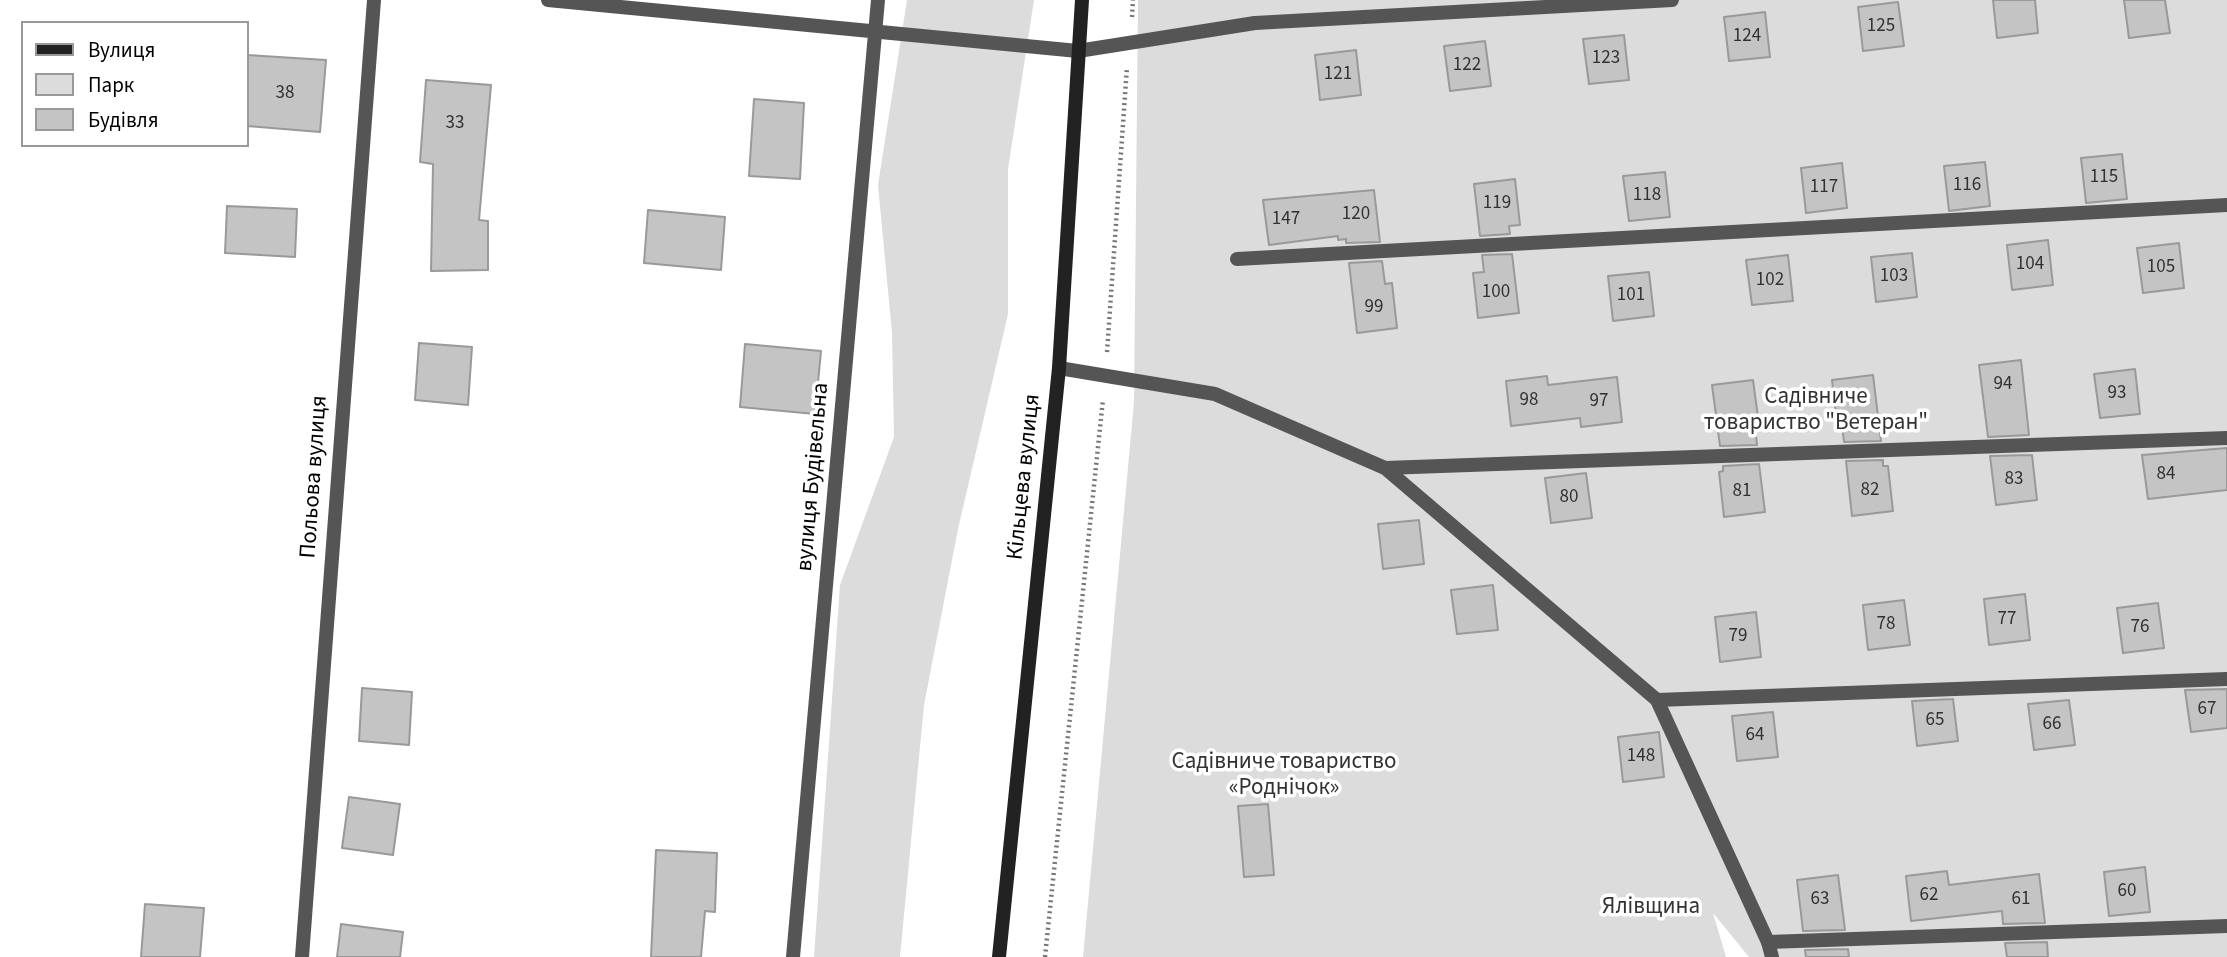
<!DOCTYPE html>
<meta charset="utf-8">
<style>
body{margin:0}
#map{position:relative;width:2227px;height:957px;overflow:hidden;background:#fff;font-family:"Source Sans 3",sans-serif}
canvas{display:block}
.legend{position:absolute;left:21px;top:21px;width:228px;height:126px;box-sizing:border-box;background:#fff;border:2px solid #999;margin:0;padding:9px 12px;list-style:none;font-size:21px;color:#000}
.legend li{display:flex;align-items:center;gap:14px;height:35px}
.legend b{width:35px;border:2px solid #999}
</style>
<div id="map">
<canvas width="2227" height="957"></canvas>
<ul class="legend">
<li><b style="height:9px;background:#222"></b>Вулиця</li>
<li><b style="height:19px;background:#dcdcdc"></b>Парк</li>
<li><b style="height:19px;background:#c4c4c4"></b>Будівля</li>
</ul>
</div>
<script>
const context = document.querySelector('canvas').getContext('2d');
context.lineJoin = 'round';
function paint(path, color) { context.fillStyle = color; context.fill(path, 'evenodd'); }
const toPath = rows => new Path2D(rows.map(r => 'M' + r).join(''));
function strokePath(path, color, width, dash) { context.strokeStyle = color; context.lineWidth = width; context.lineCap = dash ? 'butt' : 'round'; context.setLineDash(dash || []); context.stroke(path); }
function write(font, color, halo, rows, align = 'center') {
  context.font = font + ' "Source Sans 3",sans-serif'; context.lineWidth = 7; context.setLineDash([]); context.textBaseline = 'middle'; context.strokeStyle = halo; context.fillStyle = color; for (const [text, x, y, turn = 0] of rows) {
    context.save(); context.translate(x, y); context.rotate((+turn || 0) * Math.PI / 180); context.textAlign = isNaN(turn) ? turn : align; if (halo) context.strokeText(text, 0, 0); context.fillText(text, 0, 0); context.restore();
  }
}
paint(toPath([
 [907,0,1034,0,1008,169,1008,314,958,529,924,705,900,957,814,957,840,585,894,437,892,333,878,185],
 [1138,0,2227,0,2227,957,1749,957,1713,913,1726,957,1083,957,1134,402]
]), '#dcdcdc');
const building = toPath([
 [1993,0,2035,0,2038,33,1997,38,1993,0],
 [2124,0,2165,0,2170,33,2129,38,2124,0],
 [1898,2,1904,46,1863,51,1858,7,1898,2],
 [1765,12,1770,57,1729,61,1724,17,1765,12],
 [1624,35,1629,80,1589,84,1583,39,1624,35],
 [1485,41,1491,86,1450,91,1444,46,1485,41],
 [1356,50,1361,95,1320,100,1315,55,1356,50],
 [247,55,326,60,320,132,247,126,247,55],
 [426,80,491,85,479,220,488,221,488,270,431,271,433,164,420,162,426,80],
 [754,99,804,103,800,179,749,176,754,99],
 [2122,154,2127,199,2086,203,2081,158,2122,154],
 [1985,162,1990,206,1949,211,1944,166,1985,162],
 [1842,163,1847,208,1806,213,1801,168,1842,163],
 [1665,172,1670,217,1629,221,1623,176,1665,172],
 [1515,179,1520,225,1509,226,1510,234,1480,236,1474,184,1515,179],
 [1374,190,1380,242,1346,243,1346,239,1338,240,1338,236,1269,245,1263,200,1374,190],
 [227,206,297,209,295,257,225,253,227,206],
 [648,210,725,217,721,270,644,263,648,210],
 [2048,240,2053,285,2012,290,2007,245,2048,240],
 [2179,243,2184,288,2143,293,2137,248,2179,243],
 [1912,253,1917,297,1876,302,1871,257,1912,253],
 [1512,254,1519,313,1478,318,1473,273,1484,272,1482,255,1512,254],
 [1788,255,1793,301,1752,305,1746,260,1788,255],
 [1382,261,1385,284,1392,283,1397,328,1357,333,1349,263,1382,261],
 [1649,272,1654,316,1613,321,1608,276,1649,272],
 [419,343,472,347,468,405,415,400,419,343],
 [745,344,821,351,815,414,740,407,745,344],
 [2021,360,2029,435,1988,437,1979,365,2021,360],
 [2135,369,2140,414,2100,418,2094,374,2135,369],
 [1873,375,1881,441,1844,442,1842,425,1837,425,1832,380,1873,375],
 [1547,376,1548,385,1617,377,1622,422,1581,427,1580,418,1511,426,1506,381,1547,376],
 [1753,380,1759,425,1755,426,1757,445,1720,446,1712,385,1753,380],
 [2227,448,2227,490,2148,499,2142,455,2227,448],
 [2032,455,2037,500,1996,505,1990,456,2032,455],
 [1883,460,1883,466,1888,466,1893,511,1852,516,1846,461,1883,460],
 [1759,464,1765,512,1724,517,1719,472,1723,471,1723,466,1759,464],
 [1586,473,1592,518,1551,523,1545,478,1586,473],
 [1419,520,1424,564,1383,569,1378,524,1419,520],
 [1493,585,1498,630,1457,634,1451,590,1493,585],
 [2025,594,2030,640,1989,645,1984,599,2025,594],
 [1904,600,1910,645,1868,650,1863,605,1904,600],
 [2158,603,2164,648,2123,653,2117,608,2158,603],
 [1756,612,1761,657,1720,662,1715,617,1756,612],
 [362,688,412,692,409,745,359,741,362,688],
 [2227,689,2227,728,2191,732,2185,690,2227,689],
 [1953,699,1958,741,1917,746,1912,701,1953,699],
 [2069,700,2075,745,2034,750,2028,704,2069,700],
 [1773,712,1778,757,1737,761,1732,716,1773,712],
 [1659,732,1664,777,1623,782,1618,737,1659,732],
 [349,797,400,804,393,855,342,848,349,797],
 [1268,804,1274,875,1244,877,1238,806,1268,804],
 [656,850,717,853,715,912,705,911,701,957,651,957,656,850],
 [2145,867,2150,912,2109,916,2104,872,2145,867],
 [1947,871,1949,885,2039,874,2045,923,2003,924,2002,911,1911,921,1906,876,1947,871],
 [1838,875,1845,930,1803,931,1797,880,1838,875],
 [145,904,204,908,200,957,141,957,145,904],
 [341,924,403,932,400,957,337,957,341,924],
 [2047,942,2048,957,2007,957,2005,943,2047,942],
 [1848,949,1849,957,1806,957,1805,950,1848,949]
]);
paint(building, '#c4c4c4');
strokePath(building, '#999', 2);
strokePath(toPath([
 [1132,17,1133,0],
 [1107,352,1127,67],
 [1045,957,1103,399]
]), '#777', 4.5, [2, 3.5]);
strokePath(toPath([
 [1078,51,1255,23],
 [1059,368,1215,394,1385,468,1657,700,1768,942,1772,957]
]), '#555', 14);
strokePath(toPath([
 [548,0,1078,51],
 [1255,23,1672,0],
 [1237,259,2227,205],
 [1385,468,2227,438],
 [1657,700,2227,679],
 [1768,942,2227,926],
 [302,957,374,0],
 [793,957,878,0]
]), '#555', 14);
strokePath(toPath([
 [999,957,1059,368,1082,0]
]), '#222', 14);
write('19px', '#313131', null, [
 ["125",1881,27],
 ["124",1747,37],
 ["123",1606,59],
 ["122",1467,66],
 ["121",1338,75],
 ["38",285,94],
 ["33",455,124],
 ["115",2104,178],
 ["116",1967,186],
 ["117",1824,188],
 ["118",1647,196],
 ["119",1497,204],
 ["120",1356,215],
 ["147",1286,220],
 ["104",2030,265],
 ["105",2161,268],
 ["103",1894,277],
 ["102",1770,281],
 ["100",1496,293],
 ["101",1631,296],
 ["99",1374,308],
 ["94",2003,385],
 ["93",2117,394],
 ["98",1529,401],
 ["97",1599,402],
 ["84",2166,475],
 ["83",2014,480],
 ["82",1870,491],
 ["81",1742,492],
 ["80",1569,498],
 ["77",2007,620],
 ["78",1886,625],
 ["76",2140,628],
 ["79",1738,637],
 ["67",2207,710],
 ["65",1935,721],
 ["66",2052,725],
 ["64",1755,736],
 ["148",1641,757],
 ["60",2127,892],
 ["62",1929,896],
 ["63",1820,900],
 ["61",2021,900]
]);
write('23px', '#333', '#fff', [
 ["Садівниче",1816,398],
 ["товариство \"Ветеран\"",1816,424],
 ["Садівниче товариство",1284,763],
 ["«Роднічок»",1284,789],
 ["Ялівщина",1651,908]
]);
write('23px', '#000', '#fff', [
 ["Польова вулиця",315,477,-86],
 ["вулиця Будівельна",814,477,-85],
 ["Кільцева вулиця",1025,477,-84]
]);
</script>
